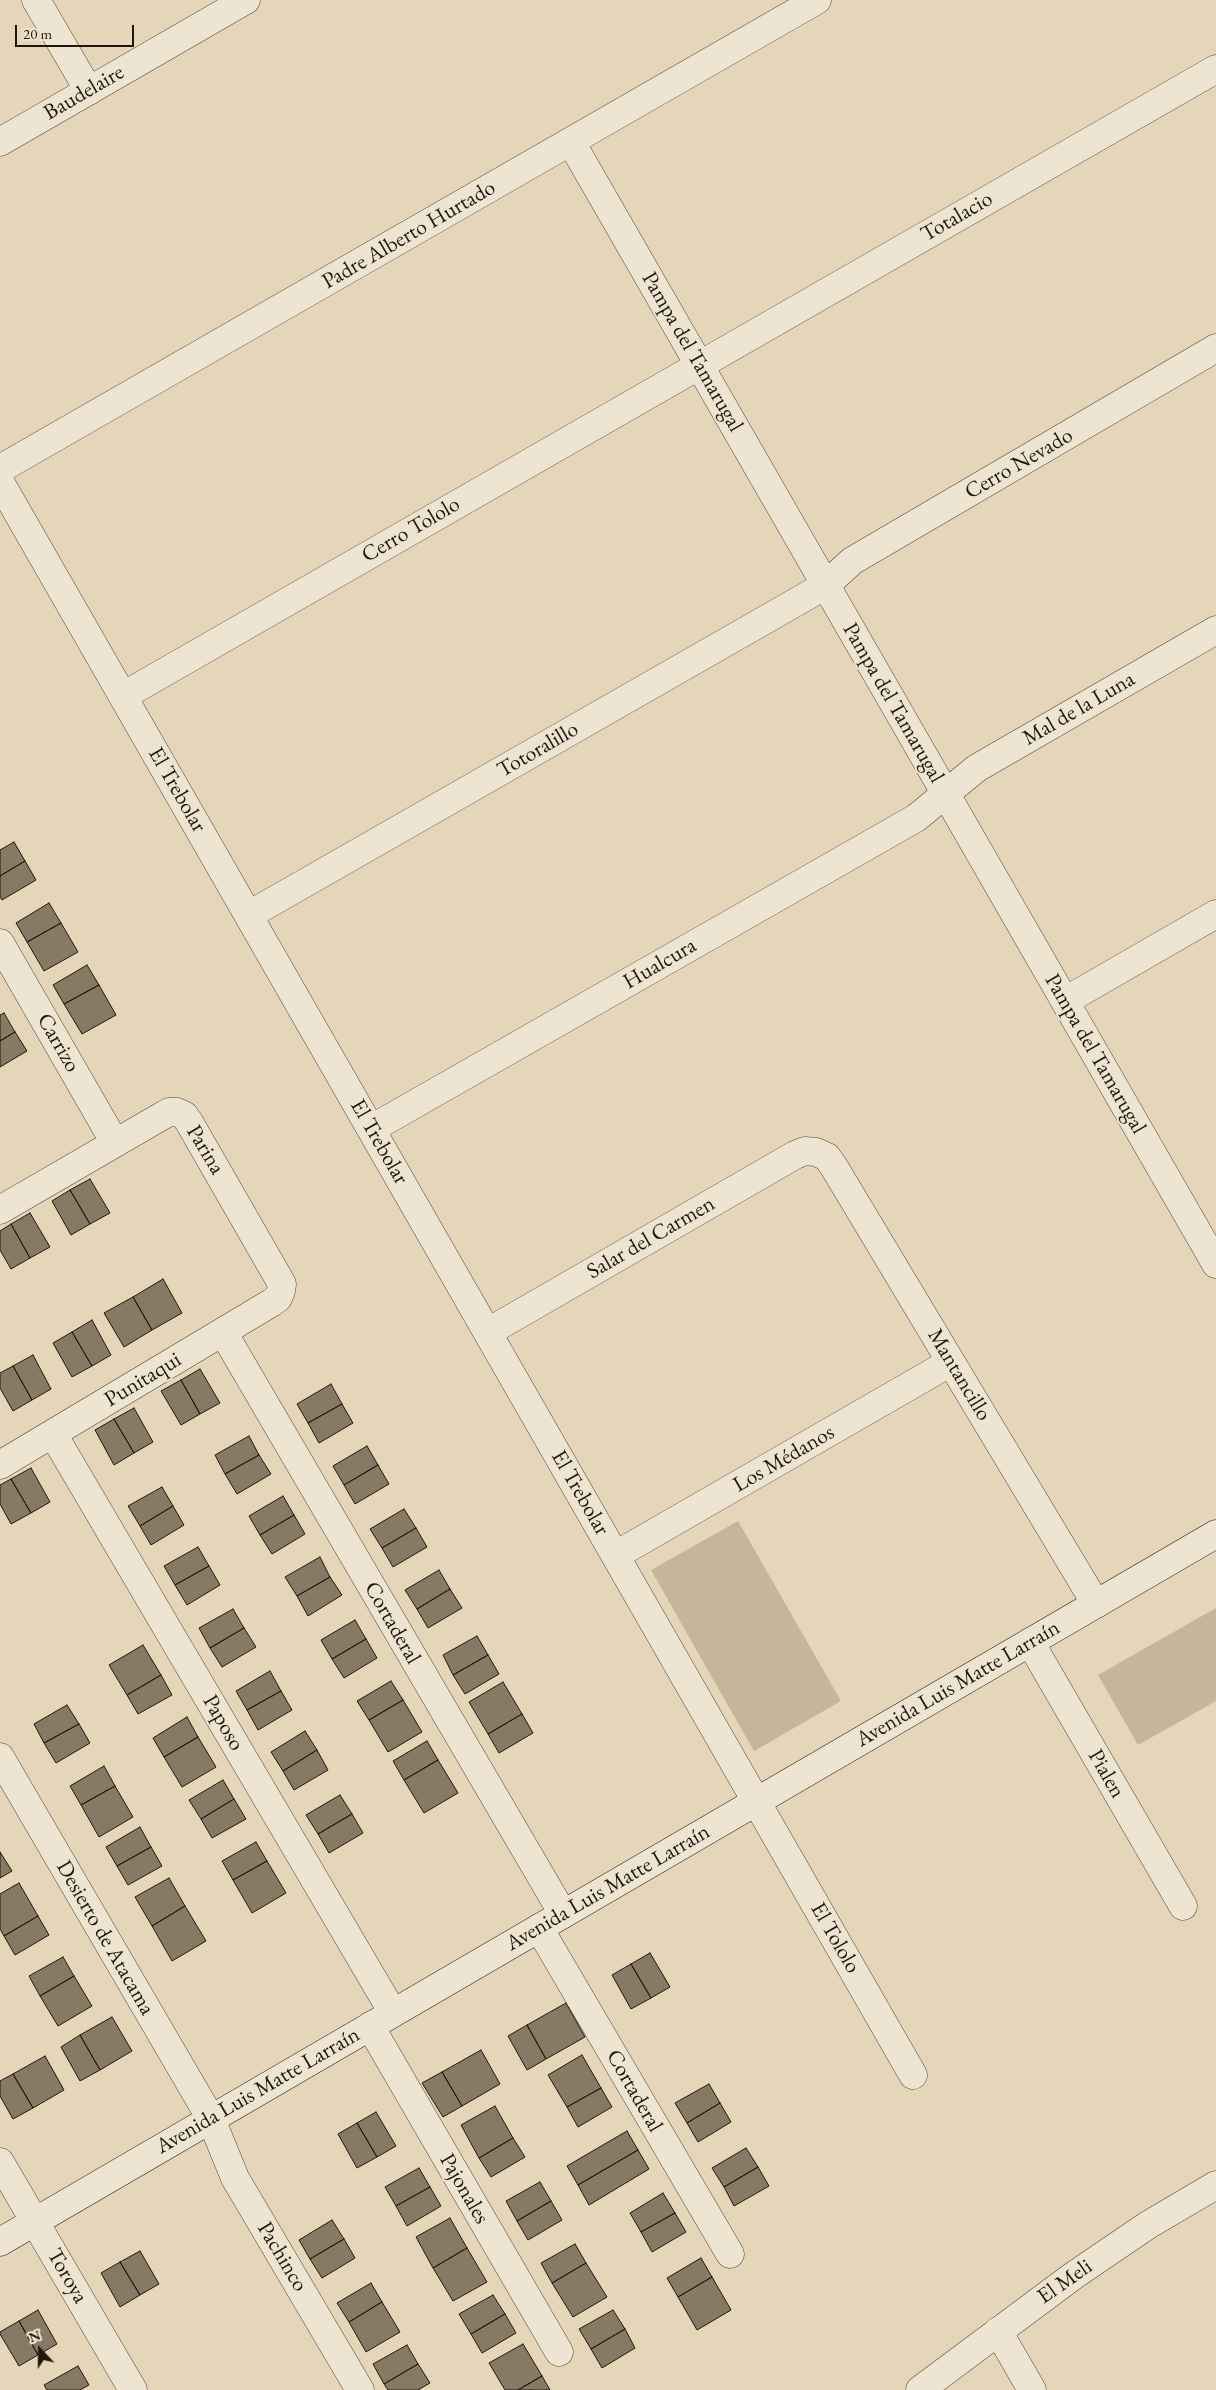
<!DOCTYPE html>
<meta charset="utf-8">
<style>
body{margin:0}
#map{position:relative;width:1216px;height:2390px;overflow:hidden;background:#e5d5b9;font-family:"EB Garamond",serif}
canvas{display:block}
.north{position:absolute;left:15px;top:2325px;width:50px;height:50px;-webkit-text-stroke:4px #eee4d2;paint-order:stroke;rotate:339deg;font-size:14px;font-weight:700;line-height:20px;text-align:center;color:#20170b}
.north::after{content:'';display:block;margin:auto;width:18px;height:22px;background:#20170b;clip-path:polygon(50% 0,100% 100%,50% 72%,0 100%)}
.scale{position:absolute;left:15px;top:25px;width:119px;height:22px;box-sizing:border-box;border:2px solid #20170b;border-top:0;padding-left:6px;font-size:15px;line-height:18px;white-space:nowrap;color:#20170b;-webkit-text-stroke:4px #eee4d2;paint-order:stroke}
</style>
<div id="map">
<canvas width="1216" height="2390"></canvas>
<div class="north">N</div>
<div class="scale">20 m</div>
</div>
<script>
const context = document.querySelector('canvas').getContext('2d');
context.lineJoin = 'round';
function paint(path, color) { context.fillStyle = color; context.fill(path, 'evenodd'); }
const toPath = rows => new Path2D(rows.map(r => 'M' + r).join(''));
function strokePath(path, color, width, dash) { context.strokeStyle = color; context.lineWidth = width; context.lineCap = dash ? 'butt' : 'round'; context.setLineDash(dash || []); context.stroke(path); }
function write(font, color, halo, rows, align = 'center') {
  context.font = font + ' "EB Garamond",serif'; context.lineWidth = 4; context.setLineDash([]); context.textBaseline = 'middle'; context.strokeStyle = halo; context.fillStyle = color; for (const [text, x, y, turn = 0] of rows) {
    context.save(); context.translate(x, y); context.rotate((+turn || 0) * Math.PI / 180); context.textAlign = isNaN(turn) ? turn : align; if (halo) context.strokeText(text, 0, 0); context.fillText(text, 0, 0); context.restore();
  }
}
paint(toPath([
 [738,1521,841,1701,754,1751,651,1570],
 [1216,1608,1216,1701,1138,1745,1098,1675]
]), '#c4b59b');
const building = toPath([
 [14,842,25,861,0,876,0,850,14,842],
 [25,861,36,880,2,900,0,897,0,876,25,861],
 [49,903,61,923,27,942,16,923,49,903],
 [61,923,78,952,44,971,27,942,61,923],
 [87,965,99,985,64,1004,53,985,87,965],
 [99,985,116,1015,82,1034,64,1004,99,985],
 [4,1013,15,1032,0,1041,0,1015,4,1013],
 [15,1032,27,1051,0,1067,0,1041,15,1032],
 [90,1179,110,1213,90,1224,70,1190,90,1179],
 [70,1190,90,1224,71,1235,52,1201,70,1190],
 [30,1213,50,1247,30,1258,11,1224,30,1213],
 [11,1224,30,1258,11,1269,0,1250,0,1231,11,1224],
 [163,1279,182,1313,152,1330,133,1297,163,1279],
 [133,1297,152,1330,124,1347,104,1313,133,1297],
 [92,1320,111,1355,92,1366,72,1332,92,1320],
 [72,1332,92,1366,72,1377,53,1343,72,1332],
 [33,1355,51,1389,32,1400,13,1366,33,1355],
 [13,1366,32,1400,13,1411,0,1388,0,1373,13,1366],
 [200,1369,220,1403,200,1414,181,1380,200,1369],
 [181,1380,200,1414,181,1425,161,1391,181,1380],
 [331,1384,342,1404,308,1423,297,1404,331,1384],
 [342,1404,353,1423,319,1443,308,1423,342,1404],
 [134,1408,153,1442,134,1453,114,1419,134,1408],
 [114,1419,134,1453,114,1465,95,1430,114,1419],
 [249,1436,259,1455,225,1474,215,1455,249,1436],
 [367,1446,378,1465,344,1485,333,1466,367,1446],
 [259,1455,271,1474,237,1494,225,1474,259,1455],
 [378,1465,389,1484,355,1504,344,1485,378,1465],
 [31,1468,50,1502,31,1513,11,1479,31,1468],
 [11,1479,31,1513,11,1524,0,1504,0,1485,11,1479],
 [162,1487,173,1506,140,1526,128,1506,162,1487],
 [283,1496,294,1515,260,1535,249,1516,283,1496],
 [173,1506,184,1525,151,1545,140,1526,173,1506],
 [404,1509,416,1528,382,1548,370,1529,404,1509],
 [294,1515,305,1534,272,1554,260,1535,294,1515],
 [416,1528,427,1547,393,1567,382,1548,416,1528],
 [198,1547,209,1566,175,1585,164,1566,198,1547],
 [320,1557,330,1577,297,1596,285,1577,320,1557],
 [209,1566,220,1585,187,1605,175,1585,209,1566],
 [439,1570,450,1589,417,1609,405,1590,439,1570],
 [330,1577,342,1595,308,1616,297,1596,330,1577],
 [450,1589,462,1608,428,1628,417,1609,450,1589],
 [233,1609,244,1628,210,1648,199,1628,233,1609],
 [355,1620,366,1639,332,1659,321,1640,355,1620],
 [244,1628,256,1647,222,1667,210,1648,244,1628],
 [477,1636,488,1655,453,1675,443,1655,477,1636],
 [366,1639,377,1658,344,1678,332,1659,366,1639],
 [143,1645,161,1675,127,1695,109,1665,143,1645],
 [488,1655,499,1674,465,1694,453,1675,488,1655],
 [270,1671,281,1691,247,1710,236,1691,270,1671],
 [161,1675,172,1695,138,1714,127,1695,161,1675],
 [391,1681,403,1700,369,1720,357,1701,391,1681],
 [503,1682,522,1714,488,1734,469,1702,503,1682],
 [281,1691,292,1710,258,1730,247,1710,281,1691],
 [403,1700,422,1732,388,1752,369,1720,403,1700],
 [67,1705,79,1724,44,1743,34,1724,67,1705],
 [522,1714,533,1733,499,1753,488,1734,522,1714],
 [187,1717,198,1737,164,1757,153,1738,187,1717],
 [79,1724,90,1743,56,1763,44,1743,79,1724],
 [305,1731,317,1750,283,1771,271,1752,305,1731],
 [198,1737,216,1767,182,1787,164,1757,198,1737],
 [427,1741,438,1760,404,1780,393,1761,427,1741],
 [317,1750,328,1770,294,1790,283,1771,317,1750],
 [438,1760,458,1793,424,1813,404,1780,438,1760],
 [104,1766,115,1786,81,1805,70,1786,104,1766],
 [223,1780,234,1799,201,1819,189,1800,223,1780],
 [115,1786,133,1817,99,1837,81,1805,115,1786],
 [340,1795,352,1814,318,1834,306,1815,340,1795],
 [234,1799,246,1819,212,1838,201,1819,234,1799],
 [352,1814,363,1833,329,1853,318,1834,352,1814],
 [140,1827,151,1847,117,1866,106,1847,140,1827],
 [256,1842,267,1861,233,1880,222,1861,256,1842],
 [151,1847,162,1866,128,1885,117,1866,151,1847],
 [0,1852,12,1871,0,1878,0,1852],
 [267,1861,286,1893,252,1913,233,1880,267,1861],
 [169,1878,185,1906,152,1926,135,1897,169,1878],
 [19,1883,38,1916,4,1936,0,1929,0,1894,19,1883],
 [185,1906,206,1941,172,1961,152,1926,185,1906],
 [38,1916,49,1935,15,1955,4,1936,38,1916],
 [650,1953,670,1987,651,1998,631,1964,650,1953],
 [63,1957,74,1976,40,1996,29,1976,63,1957],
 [631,1964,651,1998,631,2009,612,1975,631,1964],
 [74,1976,92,2006,58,2026,40,1996,74,1976],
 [566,2003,585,2037,546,2059,527,2025,566,2003],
 [112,2017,132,2051,100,2070,80,2035,112,2017],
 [527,2025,546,2059,527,2070,508,2036,527,2025],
 [80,2035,100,2070,80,2081,61,2047,80,2035],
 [481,2050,500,2084,462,2106,442,2072,481,2050],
 [582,2055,601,2088,567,2107,548,2075,582,2055],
 [45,2056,64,2090,33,2108,13,2074,45,2056],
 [442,2072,462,2106,443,2117,422,2083,442,2072],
 [13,2074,33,2108,13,2119,0,2096,0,2081,13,2074],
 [709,2084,720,2103,687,2123,675,2103,709,2084],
 [601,2088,612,2107,578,2127,567,2107,601,2088],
 [720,2103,731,2122,698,2142,687,2123,720,2103],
 [495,2106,513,2138,479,2158,461,2125,495,2106],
 [376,2112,396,2146,377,2157,357,2123,376,2112],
 [357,2123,377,2157,357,2168,338,2134,357,2123],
 [627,2131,638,2150,578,2185,567,2166,627,2131],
 [513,2138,525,2157,491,2177,479,2158,513,2138],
 [746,2148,758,2167,724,2187,712,2168,746,2148],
 [638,2150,649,2169,589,2205,578,2185,638,2150],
 [758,2167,769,2186,734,2206,724,2187,758,2167],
 [419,2168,430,2187,396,2206,385,2187,419,2168],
 [540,2182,551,2201,517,2221,506,2201,540,2182],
 [430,2187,441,2206,407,2226,396,2206,430,2187],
 [663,2193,675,2213,641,2232,630,2213,663,2193],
 [551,2201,562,2220,528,2240,517,2221,551,2201],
 [675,2213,686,2232,652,2252,641,2232,675,2213],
 [450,2218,467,2248,433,2268,416,2237,450,2218],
 [332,2220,344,2239,310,2259,299,2240,332,2220],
 [344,2239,355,2258,322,2278,310,2259,344,2239],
 [575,2244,586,2263,552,2283,541,2263,575,2244],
 [467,2248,487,2282,453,2301,433,2268,467,2248],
 [140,2251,159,2284,140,2295,120,2262,140,2251],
 [701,2258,712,2277,678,2297,667,2278,701,2258],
 [120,2262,140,2295,120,2307,101,2273,120,2262],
 [586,2263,607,2297,573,2317,552,2283,586,2263],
 [712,2277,731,2310,697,2330,678,2297,712,2277],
 [371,2283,382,2302,349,2322,337,2303,371,2283],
 [493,2295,505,2314,471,2334,459,2314,493,2295],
 [382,2302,400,2332,366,2352,349,2322,382,2302],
 [38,2310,57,2344,38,2355,19,2321,38,2310],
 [613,2310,625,2329,591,2349,579,2329,613,2310],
 [505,2314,516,2333,482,2353,471,2334,505,2314],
 [19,2321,38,2355,19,2366,0,2334,0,2332,19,2321],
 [625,2329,635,2348,602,2368,591,2349,625,2329],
 [523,2344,542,2376,518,2390,505,2390,489,2363,523,2344],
 [407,2345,418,2364,384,2384,373,2364,407,2345],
 [418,2364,430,2383,418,2390,388,2390,384,2384,418,2364],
 [78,2366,89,2385,80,2390,47,2390,44,2385,78,2366],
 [542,2376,550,2390,518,2390,542,2376]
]);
paint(building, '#867a65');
strokePath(building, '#20170b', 1);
const street = toPath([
 [36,0,89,91],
 [0,142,246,0],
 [571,142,1216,1264],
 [0,469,817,0],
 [0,482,913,2075],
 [123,696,1216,69],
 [249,915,826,585,852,561,1216,348],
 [0,943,115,1143],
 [1065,1001,1216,914],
 [371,1129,916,818,977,768,1216,630],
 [0,1210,162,1116,169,1112,177,1112,184,1115,189,1122,282,1284,281,1291,278,1298,271,1303,0,1465],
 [223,1332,563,1914],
 [488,1332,795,1155,805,1151,816,1152,827,1157,834,1167,1096,1604],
 [53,1434,393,2013],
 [616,1555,951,1362],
 [1030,1642,1183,1906],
 [0,1757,211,2119,235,2178,360,2390],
 [539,1928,730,2254],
 [370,2026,559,2352],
 [0,2162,133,2390],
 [998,2331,1032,2390],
 [920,2390,1073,2276,1148,2225,1216,2185]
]);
const secondary = toPath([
 [0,2242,1216,1534]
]);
strokePath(street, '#514636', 29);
strokePath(secondary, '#20170b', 29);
strokePath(street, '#eee4d2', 28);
strokePath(secondary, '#eee4d2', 28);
write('22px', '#20170b', '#eee4d2', [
 ["Baudelaire",84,93,-30],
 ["Totalacio",957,217,-30],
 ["Padre Alberto Hurtado",409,235,-30],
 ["Pampa del Tamarugal",692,352,60],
 ["Cerro Nevado",1019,464,-30],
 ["Cerro Tololo",411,530,-30],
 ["Pampa del Tamarugal",893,703,60],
 ["Mal de la Luna",1079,709,-30],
 ["Totoralillo",538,750,-30],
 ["El Trebolar",177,790,60],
 ["Hualcura",660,964,-30],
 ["Carrizo",58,1043,60],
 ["Pampa del Tamarugal",1095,1054,60],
 ["El Trebolar",379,1142,60],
 ["Parina",205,1150,59],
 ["Salar del Carmen",651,1238,-30],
 ["Mantancillo",959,1375,59],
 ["Punitaqui",143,1380,-31],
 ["Los Médanos",784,1459,-30],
 ["El Trebolar",580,1493,60],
 ["Cortaderal",392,1623,60],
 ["Avenida Luis Matte Larraín",958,1684,-30],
 ["Paposo",223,1723,60],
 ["Pialen",1106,1774,60],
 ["Avenida Luis Matte Larraín",608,1888,-30],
 ["Desierto de Atacama",105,1938,60],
 ["El Tololo",835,1938,60],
 ["Avenida Luis Matte Larraín",258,2091,-30],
 ["Cortaderal",634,2091,60],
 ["Pajonales",464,2189,60],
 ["Pachinco",282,2257,59],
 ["Toroya",67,2276,60],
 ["El Meli",1065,2282,-35]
]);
</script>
